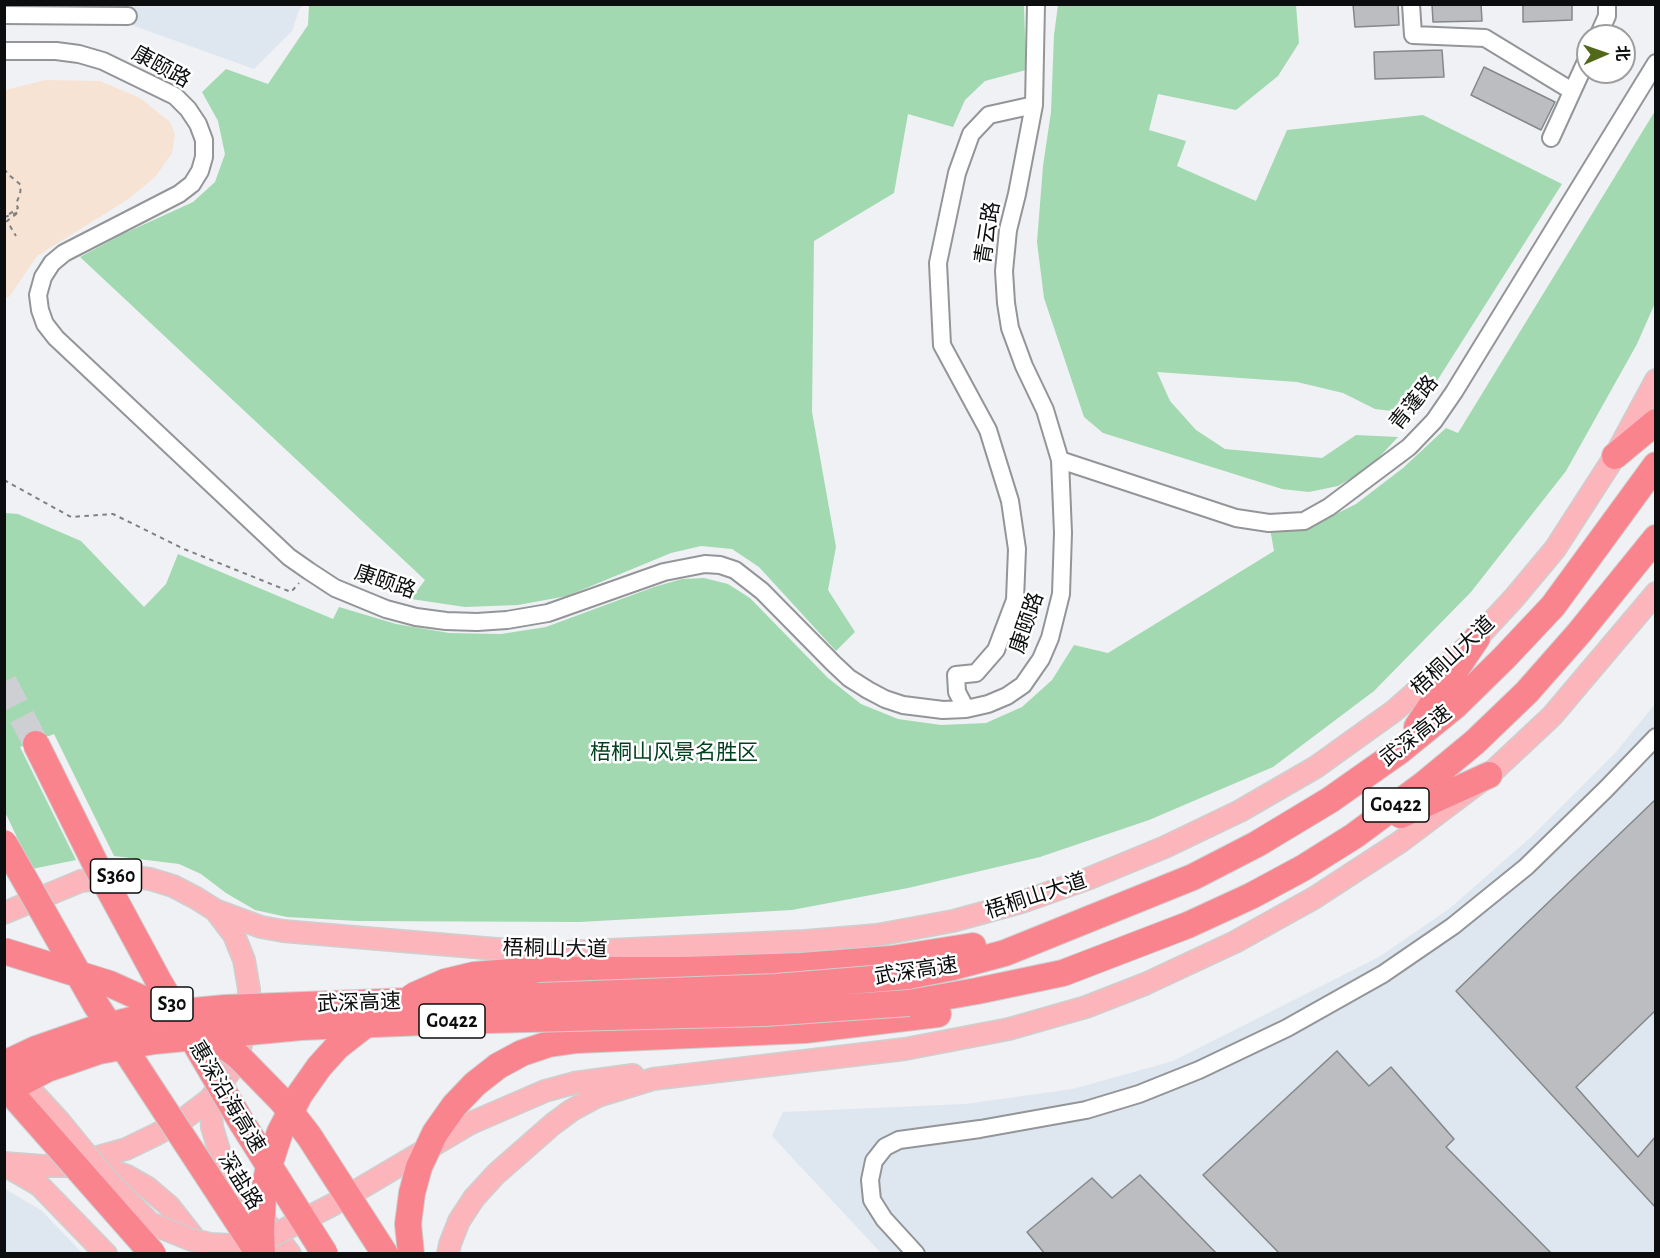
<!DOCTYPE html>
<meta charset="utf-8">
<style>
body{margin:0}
#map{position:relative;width:1660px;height:1258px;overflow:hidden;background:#eff1f4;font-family:"Alegreya Sans","Noto Sans SC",sans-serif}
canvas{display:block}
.frame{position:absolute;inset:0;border:6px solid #0c0d0e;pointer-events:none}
.north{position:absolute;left:1576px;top:24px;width:60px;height:60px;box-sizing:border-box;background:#fff;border:2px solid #9e9e9f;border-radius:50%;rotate:88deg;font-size:16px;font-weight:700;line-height:24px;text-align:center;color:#0c0d0e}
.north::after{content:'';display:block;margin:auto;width:21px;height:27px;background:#506919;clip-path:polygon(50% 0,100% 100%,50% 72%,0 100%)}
</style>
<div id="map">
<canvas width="1660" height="1258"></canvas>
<div class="frame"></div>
<div class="north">北</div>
</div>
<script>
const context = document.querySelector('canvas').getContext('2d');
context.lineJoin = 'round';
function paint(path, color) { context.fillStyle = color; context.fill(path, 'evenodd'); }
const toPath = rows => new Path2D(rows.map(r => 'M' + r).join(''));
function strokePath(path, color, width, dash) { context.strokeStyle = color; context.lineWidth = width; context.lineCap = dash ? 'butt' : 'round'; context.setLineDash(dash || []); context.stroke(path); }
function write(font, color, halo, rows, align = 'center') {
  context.font = font + ' "Alegreya Sans","Noto Sans SC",sans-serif'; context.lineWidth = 5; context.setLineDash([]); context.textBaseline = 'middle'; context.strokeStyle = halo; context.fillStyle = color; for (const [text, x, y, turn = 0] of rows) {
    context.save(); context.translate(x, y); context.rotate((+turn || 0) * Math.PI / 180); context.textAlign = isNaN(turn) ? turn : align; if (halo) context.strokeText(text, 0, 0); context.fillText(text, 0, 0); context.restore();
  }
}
paint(toPath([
 [46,80,100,81,140,98,170,122,175,134,172,153,156,176,130,198,37,256,9,297,5,297,5,90]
]), '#f6e3d3');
paint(toPath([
 [129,5,303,5,299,10,292,31,254,69,129,24],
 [1655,704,1655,1253,881,1253,772,1136,783,1112,965,1104,1073,1089,1173,1061,1379,957,1449,909,1530,838,1616,752],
 [5,1189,41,1210,82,1253,5,1253]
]), '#dee6ef');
paint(toPath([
 [309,5,1024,5,1026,70,985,81,965,100,953,127,908,114,894,193,814,241,812,412,836,547,828,590,855,632,836,651,759,567,732,549,701,546,671,553,567,596,518,605,465,607,411,599,425,580,80,257,123,234,193,202,215,182,225,154,218,121,202,92,226,69,268,84,308,25],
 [1058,5,1296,5,1299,43,1278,76,1236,110,1158,94,1149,130,1186,141,1177,166,1256,201,1287,130,1423,115,1562,184,1416,414,1375,409,1343,393,1297,382,1157,372,1170,401,1196,430,1225,449,1322,458,1356,435,1398,437,1370,467,1338,486,1309,492,1282,489,1103,433,1084,417,1044,298,1037,242,1043,166,1051,112,1054,35],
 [1655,111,1655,303,1637,344,1566,471,1471,592,1374,691,1273,767,1149,820,1040,857,908,888,792,910,580,922,357,921,287,917,255,910,226,893,201,874,179,864,114,856,54,734,20,747,76,860,32,869,5,812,5,513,18,514,81,541,144,607,166,584,178,554,333,619,339,607,396,624,449,633,501,634,546,627,654,587,682,579,704,578,728,584,750,598,828,678,861,704,898,719,941,725,986,723,1022,707,1052,680,1074,645,1108,653,1274,551,1269,523,1322,521,1356,504,1403,468,1446,428,1458,433]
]), '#a2d9b1');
const building = toPath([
 [1353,4,1398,4,1399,25,1355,27,1353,4],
 [1432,4,1481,4,1482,21,1433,22,1432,4],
 [1523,4,1572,4,1572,20,1523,22,1523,4],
 [1442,50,1444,77,1375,79,1374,52,1442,50],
 [1484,67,1555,102,1541,130,1471,95,1484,67],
 [1656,799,1656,1010,1576,1087,1638,1157,1656,1136,1656,1208,1456,991,1656,799],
 [1337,1051,1369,1086,1391,1067,1454,1139,1446,1147,1552,1254,1280,1254,1203,1175,1337,1051],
 [1140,1175,1217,1254,1045,1254,1027,1232,1092,1178,1112,1198,1140,1175]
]);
paint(building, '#bbbdc0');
strokePath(building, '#85888a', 1.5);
strokePath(toPath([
 [4,682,36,744]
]), '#cdcfd2', 26, [26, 13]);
const minor = toPath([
 [1411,4,1413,35,1485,38,1572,91],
 [4,15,128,16],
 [1598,36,1607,16,1607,4],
 [4,51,56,51,79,54,103,61,175,96,188,109,198,124,204,140,204,157,200,171,192,184,179,194,64,253,52,263,43,277,38,295,40,310,45,324,56,338,289,557,309,571,335,588,386,609,416,617,446,621,477,622,507,620,548,613,664,572,705,564,720,565,735,570,762,591,833,663,849,678,868,690,885,699,903,705,943,710,966,709,988,704,1007,696,1023,685,1041,659,1050,638,1061,594,1063,533,1060,460,1045,410,1024,366,1010,328,1006,303,1004,271,1008,230,1017,194,1034,105,1036,4],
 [1551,138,1588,57],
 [1060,460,1236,518,1269,523,1304,521,1329,507,1409,447,1434,421,1454,392,1656,63],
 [966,709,957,692,956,675,976,673,996,650,1015,600,1017,549,1010,501,988,430,942,345,938,263,957,173,971,134,989,115,1034,105],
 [916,1254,884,1219,872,1200,870,1180,874,1161,885,1147,899,1140,980,1129,1086,1110,1139,1094,1199,1070,1287,1028,1383,974,1453,926,1526,867,1606,789,1656,737]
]);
const major = toPath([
 [215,910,261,927,283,931,544,953,805,941,877,935,953,921,1022,902,1090,878,1165,847,1240,811,1316,767,1394,711,1477,638,1514,598,1555,549,1615,456,1656,380],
 [4,913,81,881,126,876,150,879,173,886,196,898,215,910,234,935,244,960,249,989,248,1018,241,1045,231,1070,210,1099,181,1121,155,1135,126,1149,76,1163],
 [210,1099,212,1127,222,1160,240,1188,290,1254],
 [471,1123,545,1091,574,1083,633,1075],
 [4,1163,43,1166,97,1166,127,1176,148,1188,169,1206,202,1248],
 [8,1167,39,1185,106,1254],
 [448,1254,450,1244,459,1221,474,1198,496,1174,553,1124,572,1110,598,1096,653,1079,905,1049,1009,1029,1086,1007,1145,984,1235,942,1314,898,1400,842,1489,775,1552,716,1656,593]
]);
const highway = toPath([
 [1615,456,1656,422],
 [1417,727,1477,638],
 [1401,815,1489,775],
 [535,970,685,970,802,966,891,959,973,946],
 [908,976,953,967,1005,953,1193,877,1257,844,1330,800,1401,750,1455,706,1504,658,1553,606,1656,465],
 [909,1003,977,991,1063,973,1188,925,1251,896,1303,868,1354,836,1423,785,1475,742,1527,692,1579,633,1656,538],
 [498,1066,522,1053,549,1044,577,1040,805,1030,938,1014]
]);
strokePath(minor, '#939598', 20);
strokePath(major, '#cecfcf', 24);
strokePath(highway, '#cecfcf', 28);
strokePath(toPath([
 [4,169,9,175,21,185,20,194,16,204,18,208,5,217,19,212,7,221,16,236],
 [4,480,71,517,113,514,184,549,291,592,299,583]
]), '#7f8183', 2, [4.5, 4.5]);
strokePath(minor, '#fff', 16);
strokePath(major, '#fbb5bb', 21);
strokePath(highway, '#f9848e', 26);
const majorBridge = toPath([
 [13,1071,60,1122,109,1182,150,1223,189,1239,210,1244,231,1245,249,1243,274,1235,334,1204,471,1123]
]);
const highwayBridge = toPath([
 [36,744,97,867,158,980,242,1123,325,1254],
 [4,843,96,1005,259,1254],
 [4,951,110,984,174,1013],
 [413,996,445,982,474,975,535,970],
 [206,1032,238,1056,282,1101,309,1136,385,1254],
 [4,1064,36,1049,91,1030,151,1015,225,1008,776,987,908,976],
 [4,1085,153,1254],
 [4,1092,47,1069,99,1051,154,1041,301,1027,450,1021,765,1013,909,1003],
 [262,1254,261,1231,263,1197,269,1166,280,1132,300,1094,319,1067,337,1047,369,1022],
 [411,1254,408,1224,412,1193,419,1167,435,1133,454,1106,475,1084,498,1066]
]);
strokePath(majorBridge, '#cecfcf', 24, []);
strokePath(highwayBridge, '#cecfcf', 28, []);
strokePath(majorBridge, '#fbb5bb', 21);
strokePath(highwayBridge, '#f9848e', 26);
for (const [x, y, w] of [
 [1396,805,66],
 [116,876,51],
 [172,1004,42],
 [452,1021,66]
]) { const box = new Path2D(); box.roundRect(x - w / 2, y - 17, w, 34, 4.5); context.fillStyle = '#fff'; context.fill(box); strokePath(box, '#0c0d0e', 1.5); }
write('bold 20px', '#0c0d0e', null, [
 ["G0422",1396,805],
 ["S360",116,876],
 ["S30",172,1004],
 ["G0422",452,1021]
]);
write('21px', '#0c0d0e', '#fff', [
 ["康颐路",161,67,29],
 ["青云路",988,233,-81],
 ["青蓬路",1414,403,-51],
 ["康颐路",385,582,19],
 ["康颐路",1027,623,-71],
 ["梧桐山大道",1453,656,-43],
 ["武深高速",1416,736,-38],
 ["梧桐山大道",1036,896,-18],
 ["梧桐山大道",555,949,1],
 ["武深高速",916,971,-9],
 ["武深高速",359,1003,-2],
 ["惠深沿海高速",227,1097,59],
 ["深盐路",240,1181,58]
]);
write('21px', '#00421f', '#fff', [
 ["梧桐山风景名胜区",674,753]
]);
</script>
